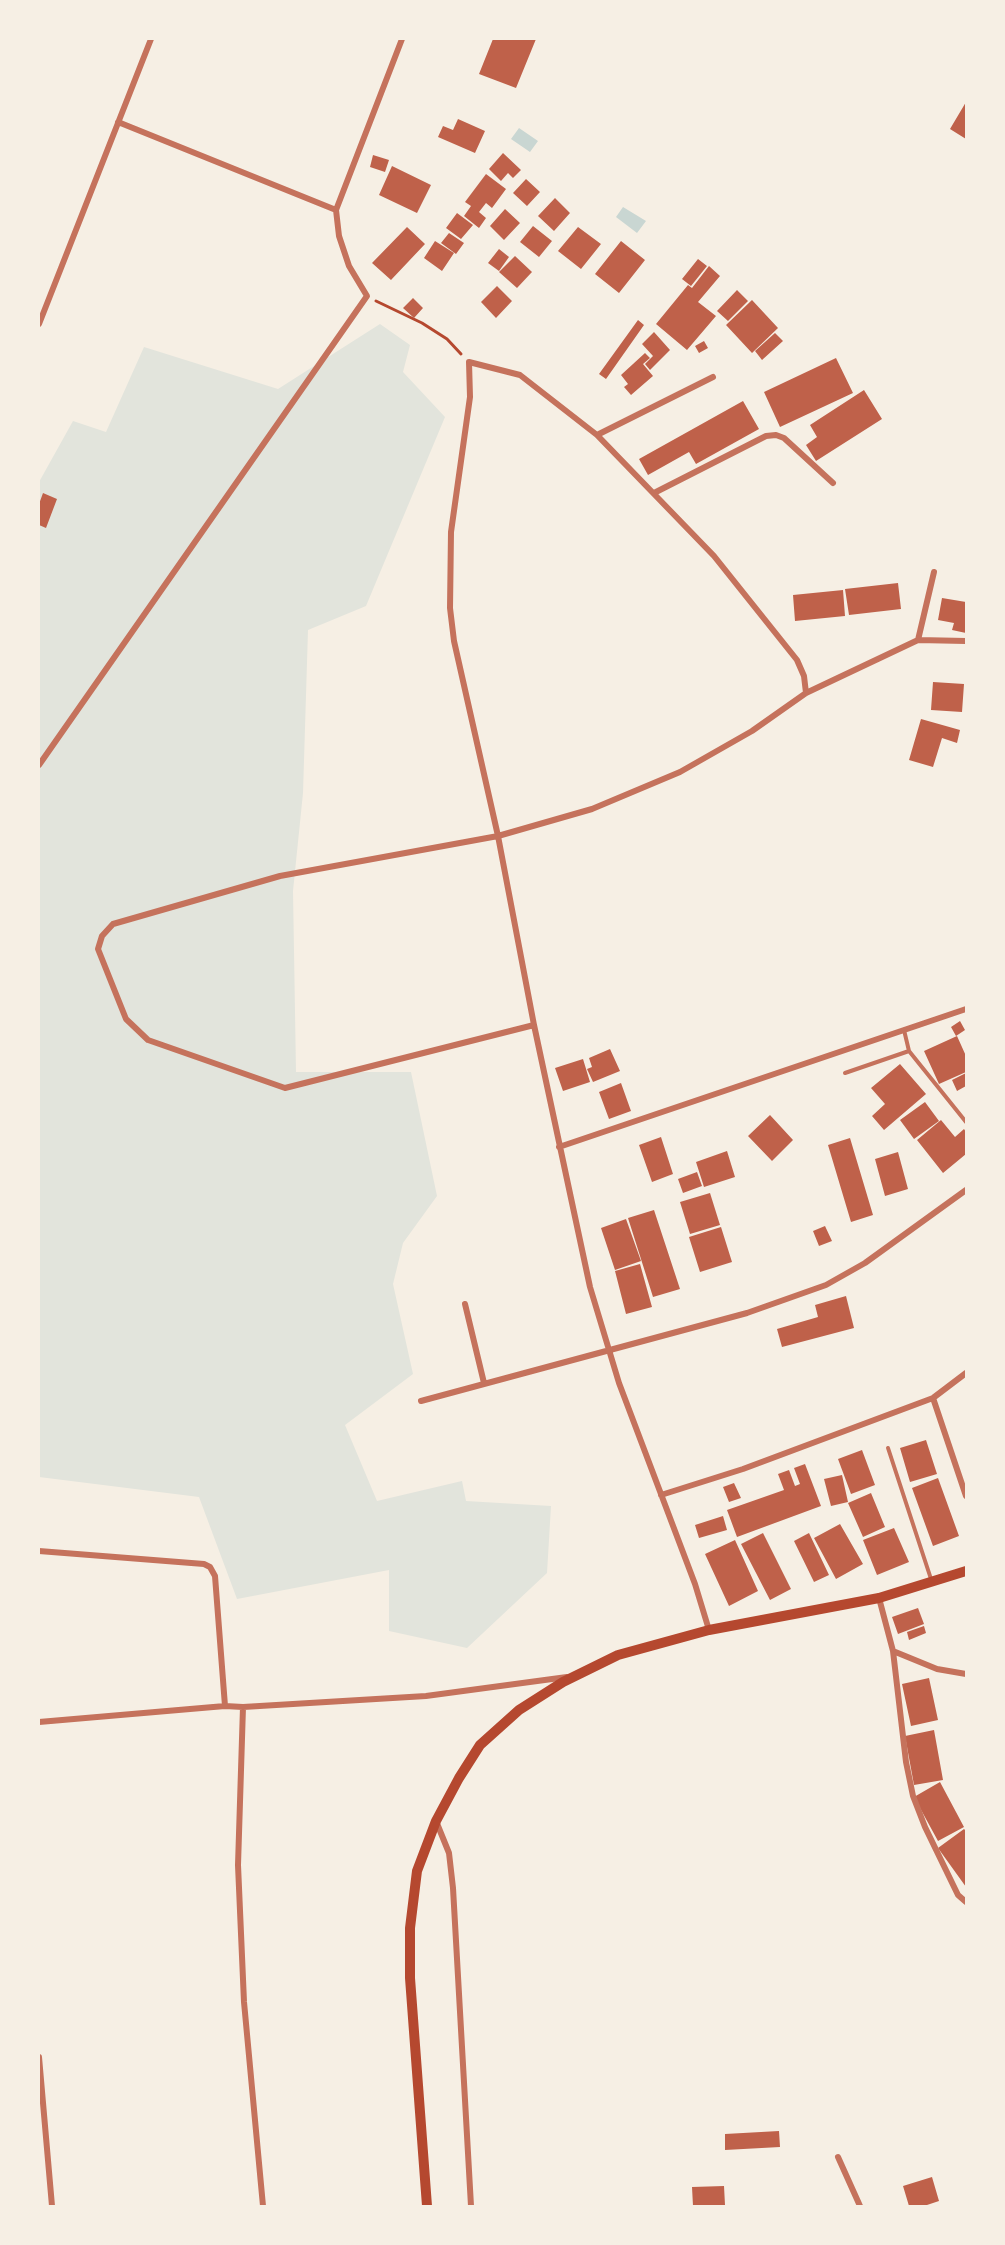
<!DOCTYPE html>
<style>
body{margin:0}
#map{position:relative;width:1005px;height:2245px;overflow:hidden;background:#f6efe4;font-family:Helvetica,sans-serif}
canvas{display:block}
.frame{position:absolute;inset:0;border:40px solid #f6efe4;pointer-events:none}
</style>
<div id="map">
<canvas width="1005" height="2245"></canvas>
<div class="frame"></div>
</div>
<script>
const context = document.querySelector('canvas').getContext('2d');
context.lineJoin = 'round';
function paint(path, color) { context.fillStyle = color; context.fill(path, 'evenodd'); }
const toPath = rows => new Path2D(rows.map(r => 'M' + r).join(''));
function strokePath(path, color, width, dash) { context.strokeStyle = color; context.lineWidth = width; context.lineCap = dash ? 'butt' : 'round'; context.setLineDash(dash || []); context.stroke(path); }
paint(toPath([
 [380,324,410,345,403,372,445,417,366,606,308,630,303,793,293,891,296,1072,411,1072,437,1196,403,1243,393,1284,413,1374,345,1425,377,1501,462,1481,466,1501,551,1506,547,1573,467,1648,389,1631,389,1570,237,1599,199,1497,39,1477,39,482,73,421,106,432,144,347,278,389]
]), '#e2e4dc');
paint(toPath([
 [519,128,538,141,530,152,511,139],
 [623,207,646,221,637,233,616,217]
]), '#c9d6d2');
paint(toPath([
 [493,39,536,39,516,88,479,74],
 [966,102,966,139,950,129],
 [458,119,485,131,475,153,438,137,443,126,453,130],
 [503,153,521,170,513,178,508,173,501,181,489,169],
 [373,155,389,160,385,172,370,167],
 [392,166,431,185,417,213,379,195],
 [486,174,506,189,492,208,486,203,479,212,486,218,479,228,464,216,471,206,465,202],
 [526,179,540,192,527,206,513,193],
 [555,198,570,213,554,231,538,216],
 [505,209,520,223,504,240,490,226],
 [457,213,473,225,461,239,446,228],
 [533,226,552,241,539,257,520,242],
 [407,227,425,244,391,280,372,263],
 [578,227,601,244,581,269,558,251],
 [449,233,464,243,456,254,441,243],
 [435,241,454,253,442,271,424,258],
 [621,241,645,260,619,293,595,274],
 [499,249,509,257,499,271,488,263],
 [515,256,532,272,517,288,499,272],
 [698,259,707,266,691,286,682,279],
 [709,266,720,276,698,302,716,316,687,350,656,324,688,285,692,288],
 [497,286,512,301,496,318,481,302],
 [737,290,748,301,728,321,717,311],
 [413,298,423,308,414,318,403,308],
 [752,300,778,328,752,353,726,325],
 [638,320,644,325,606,379,599,374],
 [654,332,670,350,650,370,645,364,653,356,642,344],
 [775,333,783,341,762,360,755,351],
 [704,341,708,348,699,353,695,346],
 [645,353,650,358,643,364,653,376,631,395,624,387,628,384,621,375],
 [836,358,853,393,780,427,764,392],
 [864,390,882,419,816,461,806,445,817,437,810,425],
 [743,401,759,429,696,464,689,452,648,475,639,459],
 [43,493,57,499,46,528,39,525,39,504],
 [898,583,901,609,849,615,845,589],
 [843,590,845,616,795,621,793,595],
 [942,598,966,602,966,633,952,630,954,623,938,620],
 [933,682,964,684,962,712,931,710],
 [921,719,960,730,957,743,942,738,933,767,909,760],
 [960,1021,965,1030,956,1036,951,1027],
 [957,1036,966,1056,966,1072,939,1084,924,1051],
 [610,1049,620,1071,593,1082,587,1069,592,1067,589,1058],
 [583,1059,590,1082,563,1091,555,1068],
 [900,1064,926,1094,884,1130,872,1116,885,1104,871,1088],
 [966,1073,966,1086,957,1091,952,1080],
 [621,1083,631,1111,609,1119,599,1092],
 [925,1102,939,1121,914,1139,900,1120],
 [770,1115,793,1140,772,1161,748,1136],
 [941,1120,955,1137,964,1129,966,1132,966,1154,943,1173,917,1140],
 [661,1137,673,1174,652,1182,639,1145],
 [850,1138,873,1215,851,1222,828,1145],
 [727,1151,735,1177,704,1187,696,1162],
 [898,1152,908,1189,885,1196,875,1159],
 [697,1172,702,1186,683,1193,678,1179],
 [710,1193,720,1225,690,1234,680,1202],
 [654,1210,680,1289,653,1297,628,1218],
 [626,1219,641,1261,615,1270,601,1228],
 [825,1226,832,1241,819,1246,813,1231],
 [721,1227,732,1262,700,1272,689,1237],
 [640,1264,652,1307,626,1314,615,1271],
 [846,1296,854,1328,782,1347,777,1329,818,1317,815,1305],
 [926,1440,937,1474,910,1482,900,1448],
 [862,1450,875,1485,851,1494,838,1459],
 [805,1464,821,1506,737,1537,727,1510,784,1490,778,1474,789,1470,795,1486,800,1484,794,1468],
 [842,1475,848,1502,831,1506,824,1479],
 [938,1478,959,1536,933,1546,912,1488],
 [734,1483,741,1498,729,1502,723,1487],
 [871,1493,885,1527,863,1537,848,1503],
 [723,1516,727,1530,699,1538,695,1525],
 [840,1524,863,1564,836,1579,814,1538],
 [894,1528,909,1562,877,1575,863,1540],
 [763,1533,791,1589,770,1600,741,1544],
 [809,1533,829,1575,814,1582,794,1541],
 [735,1540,758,1591,729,1606,705,1554],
 [918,1608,924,1624,898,1634,892,1617],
 [924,1626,926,1633,909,1640,907,1632],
 [929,1678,938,1720,911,1726,902,1684],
 [934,1730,943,1780,914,1785,905,1736],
 [940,1782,964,1827,938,1841,914,1797],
 [964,1829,966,1831,966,1887,938,1848],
 [779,2131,780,2147,725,2150,725,2134],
 [932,2177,939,2201,924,2206,909,2206,903,2186],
 [724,2186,725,2205,693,2206,692,2187]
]), '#bf614a');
strokePath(toPath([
 [376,301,422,323,447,339,461,354]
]), '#b5482f', 3);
strokePath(toPath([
 [904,1030,909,1051,966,1122],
 [845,1073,909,1051],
 [888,1448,931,1579]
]), '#c5725c', 4);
strokePath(toPath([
 [118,122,336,210],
 [39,324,151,39],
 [597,435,713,377],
 [654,493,766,436,776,435,784,438,833,483],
 [918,640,966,641],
 [39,765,367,296,349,266,339,236,336,210,402,39],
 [534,1025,285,1088,148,1040,126,1019,98,949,102,936,113,924,280,876,498,836,592,809,680,772,752,731,806,693,918,640,934,572],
 [559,1147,966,1009],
 [465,1304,484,1383],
 [933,1398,966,1496],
 [421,1401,747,1313,826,1285,865,1263,966,1190],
 [661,1495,743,1469,933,1398,966,1373],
 [39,1551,204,1564,210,1567,215,1576,225,1706],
 [879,1598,893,1651,937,1669,966,1674],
 [709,1630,695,1584,619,1383,590,1287,534,1025,498,836,454,641,450,608,451,532,470,397,469,362,520,375,597,435,714,556,797,660,804,676,806,693],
 [893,1651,906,1762,913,1796,925,1827,958,1895,966,1902],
 [243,1707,238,1865,244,2002,263,2206],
 [39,1722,225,1706,243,1707,426,1696,567,1677],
 [436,1821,449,1853,453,1888,471,2206],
 [39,2057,52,2206],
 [838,2157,860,2206]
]), '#c5725c', 6);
strokePath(toPath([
 [427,2206,410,1978,410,1928,417,1871,436,1821,459,1778,480,1745,519,1710,563,1682,618,1655,709,1630,879,1598,966,1571]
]), '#b5482f', 10);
</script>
